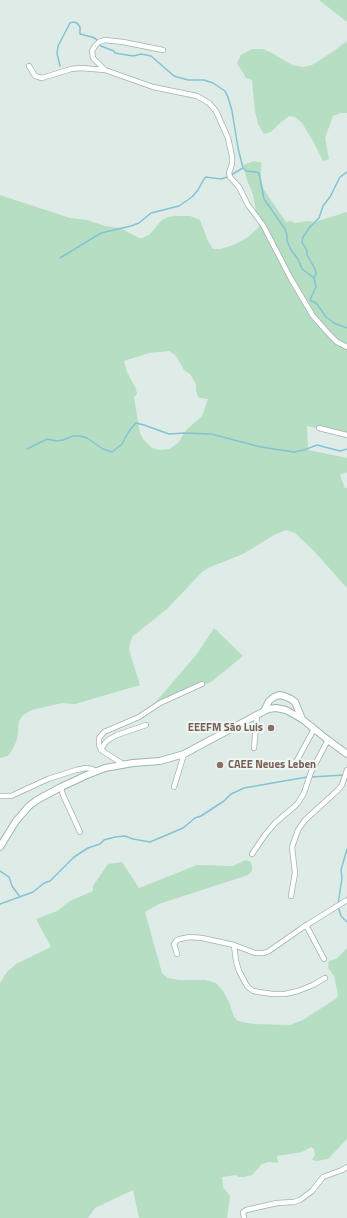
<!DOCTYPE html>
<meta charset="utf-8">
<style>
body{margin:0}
canvas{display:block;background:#deebe6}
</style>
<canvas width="347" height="1218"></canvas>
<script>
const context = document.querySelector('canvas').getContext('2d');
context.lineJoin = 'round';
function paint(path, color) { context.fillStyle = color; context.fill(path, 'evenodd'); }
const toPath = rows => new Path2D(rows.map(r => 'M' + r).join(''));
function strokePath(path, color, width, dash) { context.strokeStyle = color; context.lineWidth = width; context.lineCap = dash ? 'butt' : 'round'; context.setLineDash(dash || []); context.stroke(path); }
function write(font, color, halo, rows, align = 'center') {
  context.font = font + ' "Titillium Web",sans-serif'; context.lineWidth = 4; context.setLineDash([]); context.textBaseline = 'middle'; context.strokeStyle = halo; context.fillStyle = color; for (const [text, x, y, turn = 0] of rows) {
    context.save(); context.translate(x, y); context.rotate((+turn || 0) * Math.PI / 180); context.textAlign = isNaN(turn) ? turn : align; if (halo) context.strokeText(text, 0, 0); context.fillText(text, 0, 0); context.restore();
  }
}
paint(toPath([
 [319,0,347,0,347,22],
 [347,41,347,113,341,113,333,116,325,138,329,159,323,161,313,141,302,123,295,117,289,116,279,124,271,132,264,134,258,124,255,111,252,80,246,78,237,63,241,55,252,49,263,49,272,53,292,65,303,67,312,65,331,53],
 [254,161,262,163,261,168,261,179,264,190,286,222,290,221,295,223,308,221,315,222,347,212,347,436,331,431,307,426,308,450,347,458,347,472,340,475,345,488,347,488,347,588,312,549,295,533,286,530,274,535,243,554,208,568,202,572,167,609,133,636,130,642,129,650,140,685,75,704,62,703,32,710,23,715,19,721,17,740,11,752,8,756,0,758,0,195,70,218,87,220,105,226,120,228,139,238,142,238,149,235,162,220,168,217,175,216,190,216,200,220,208,241,213,249,220,249,234,245,248,237,259,227,253,195,247,180,243,165],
 [169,351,176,356,184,370,190,374,196,384,196,390,198,397,200,398,208,399,202,416,186,430,178,443,169,449,160,450,152,448,144,440,140,433,134,397,137,394,136,389,127,372,124,361,149,353],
 [214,628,243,656,211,682,182,695,153,705,197,654],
 [246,860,251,862,252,866,252,871,248,875,159,904,145,912,162,973,168,978,179,980,205,980,216,983,223,991,229,1002,234,1017,238,1021,253,1024,290,1025,303,1020,337,998,338,994,334,976,328,968,329,961,336,959,347,948,347,1139,328,1159,317,1161,312,1160,315,1155,314,1149,311,1147,302,1152,296,1153,277,1156,278,1163,269,1162,262,1164,252,1175,244,1177,239,1177,236,1175,222,1177,223,1187,230,1196,227,1218,139,1218,133,1190,95,1208,88,1218,0,1218,0,983,7,972,16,964,51,947,36,919,57,911,70,901,93,891,93,886,108,864,122,862,139,888,197,865,233,866]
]), '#b6dec3');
strokePath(toPath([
 [60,66,57,53,58,46,70,23,73,22,77,23,80,27,80,34,92,37,96,39,101,46,114,51,115,53,133,56,141,54,151,56,174,76,188,80,204,80,213,83,225,91,228,97,232,111,238,148,243,168,246,171,256,172,259,173,264,199,285,229,287,235,287,241,291,250,298,259,302,269,314,278,316,287,310,300,317,304,326,317,334,323,347,328],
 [231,175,243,168],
 [60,258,101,233,131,226,139,223,151,213,179,206,192,197,198,190,204,179,206,177,221,179,227,177],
 [314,278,316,274,315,269,307,255,307,251,302,242,303,237,310,227,319,218,323,206,330,197,340,177,347,172],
 [27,449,47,439,56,441,63,440,73,436,80,436,87,438,103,449,112,452,122,444,129,431,136,423,144,425,169,434,185,433,211,434,261,447,294,452,304,450,317,445,340,451,347,449],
 [311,777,345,775],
 [0,871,9,877,12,886,20,897],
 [0,904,33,892,44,883,50,881,74,857,88,848,100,844,104,840,115,837,125,836,133,839,150,842,183,828,195,818,201,816,224,801,231,794,244,788,307,777],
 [338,904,342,878,341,870,347,849],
 [338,907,341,916,347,922]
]), '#83c3d4', 1.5);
const street = toPath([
 [29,66,35,76,42,78,71,69,81,68,105,70,153,87,197,96,209,103,216,111,228,138,232,156,232,164,229,173,230,177,239,187,248,205,263,225,291,279,313,316,329,334,337,342,347,347],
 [105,70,93,58,92,51,95,46,99,42,105,40,123,42,163,50],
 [319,428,347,435],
 [254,748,257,715],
 [101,750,99,745,99,738,104,732,139,717,160,703,202,684],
 [123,764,101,750,105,743,108,740,117,735,146,725],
 [295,764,314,729],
 [61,787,63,795,80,832],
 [174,787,184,754],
 [0,796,11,796,48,779,76,770,86,768,92,769,96,771],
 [252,854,265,835,275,823,295,806,298,803,304,793,311,772,328,740],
 [291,896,295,873,292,847,298,830,305,820,338,790,342,785,347,770],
 [306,925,324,959],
 [234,945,236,961,239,971,247,986,253,991,272,994,285,994,298,991,313,985,325,978],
 [177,954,174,944,177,940,180,939,190,937,202,938,234,945,255,953,264,953,269,951,302,928,347,900],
 [244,1218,243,1212,246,1210,277,1203,294,1202,300,1200,312,1191,323,1177,342,1170,347,1167]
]);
const secondary = toPath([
 [264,711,269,701,274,697,279,695,284,696,291,699,295,702,302,719],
 [0,847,16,821,29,806,37,800,61,787,87,775,105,768,133,763,160,761,184,754,268,709,276,708,286,710,302,719,328,740,347,754]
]);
strokePath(street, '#a1b3ad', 6);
strokePath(secondary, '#9db7af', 8);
strokePath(street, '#fff', 4.5);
strokePath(secondary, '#fff', 6);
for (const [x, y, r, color] of [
 [271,728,4,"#8d6e63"],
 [220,765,4,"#8d6e63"]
]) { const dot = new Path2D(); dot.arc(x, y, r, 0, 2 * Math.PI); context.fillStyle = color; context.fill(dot); strokePath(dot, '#eff7f4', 1.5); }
write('bold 11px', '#785e54', '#eff7f4', [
 ["EEEFM São Luis",263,728],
 ["CAEE Neues Leben",228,765,"left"]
], 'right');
</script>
